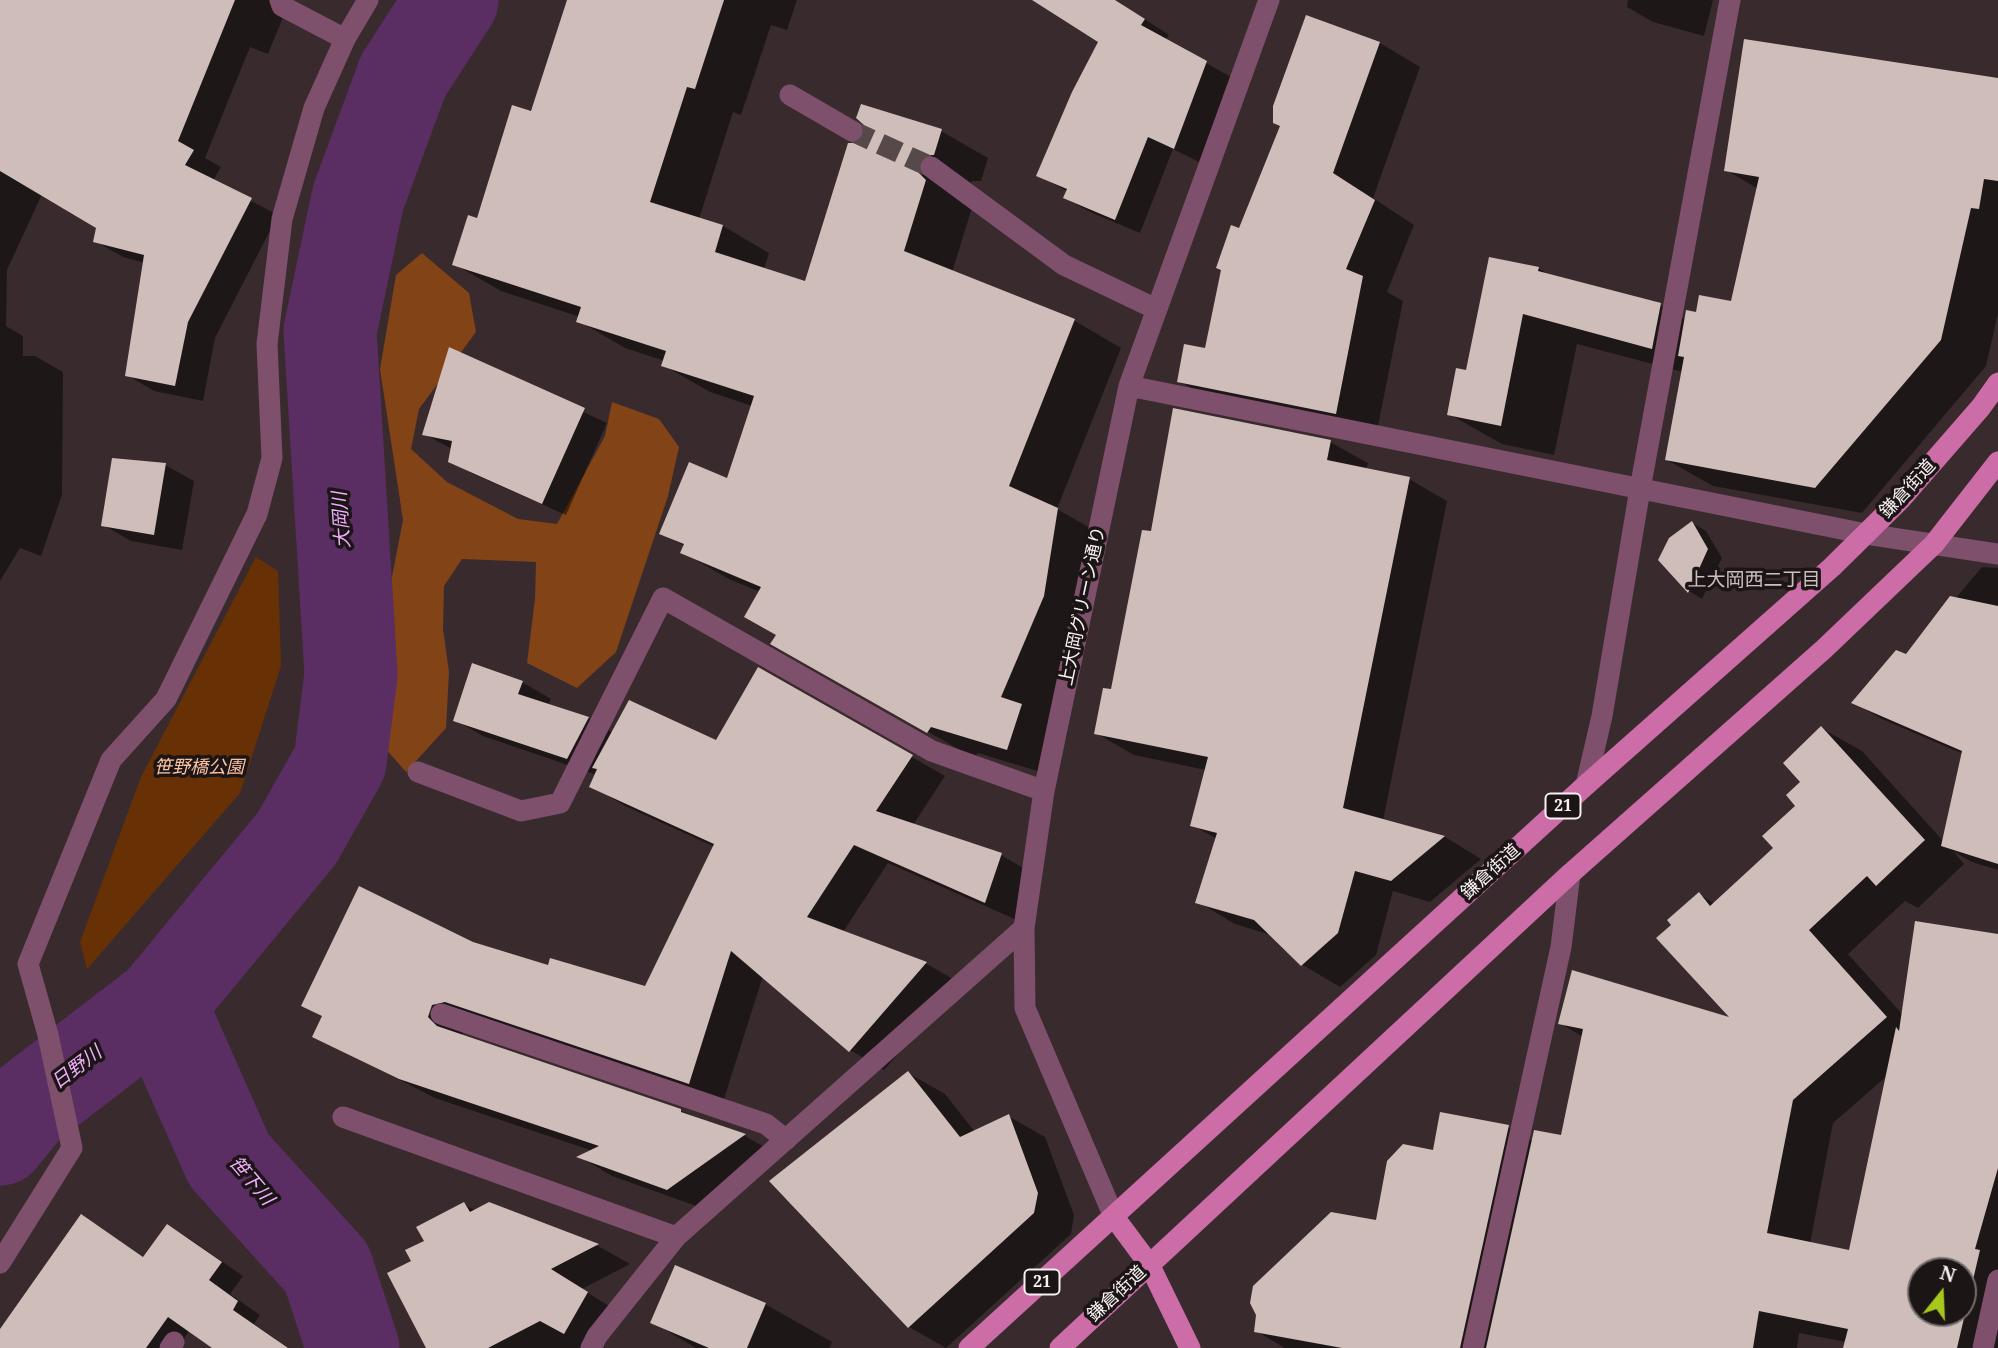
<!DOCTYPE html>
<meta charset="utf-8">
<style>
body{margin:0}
#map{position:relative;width:1998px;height:1348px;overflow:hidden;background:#392b2d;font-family:"Noto Serif",serif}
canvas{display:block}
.north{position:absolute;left:1907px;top:1257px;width:70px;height:70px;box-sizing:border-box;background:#1b1516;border:2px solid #746d6e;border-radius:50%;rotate:18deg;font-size:19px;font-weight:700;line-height:28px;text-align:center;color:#f9f0f1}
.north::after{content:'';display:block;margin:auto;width:24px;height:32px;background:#a8c71d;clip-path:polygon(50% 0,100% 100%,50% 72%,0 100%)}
</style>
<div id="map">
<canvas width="1998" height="1348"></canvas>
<div class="north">N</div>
</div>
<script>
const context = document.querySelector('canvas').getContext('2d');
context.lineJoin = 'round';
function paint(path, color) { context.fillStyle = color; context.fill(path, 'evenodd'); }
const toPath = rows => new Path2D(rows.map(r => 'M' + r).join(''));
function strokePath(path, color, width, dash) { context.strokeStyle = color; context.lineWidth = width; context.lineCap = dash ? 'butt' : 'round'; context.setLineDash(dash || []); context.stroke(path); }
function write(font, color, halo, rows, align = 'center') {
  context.font = font + ' "Noto Serif","Noto Sans JP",serif'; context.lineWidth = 7; context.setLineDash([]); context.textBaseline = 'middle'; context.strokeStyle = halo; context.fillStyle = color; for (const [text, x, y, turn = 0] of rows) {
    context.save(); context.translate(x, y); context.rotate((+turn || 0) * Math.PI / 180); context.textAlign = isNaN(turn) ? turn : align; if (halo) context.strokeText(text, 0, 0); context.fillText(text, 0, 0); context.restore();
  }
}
paint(toPath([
 [256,557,278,571,281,666,240,793,87,969,80,942,141,777]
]), '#683105');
paint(toPath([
 [422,253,469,293,476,332,419,409,411,449,447,482,518,519,557,524,605,436,612,402,659,419,679,447,668,496,616,652,577,688,527,663,535,599,536,562,462,559,444,586,443,629,449,672,446,728,406,772,369,730,376,659,403,520,380,369,396,275]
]), '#824316');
paint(toPath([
 [0,0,290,0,268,54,250,47,205,158,221,167,213,181,278,215,215,338,203,401,154,391,127,375,145,263,123,257,95,241,98,227,42,194,7,270,6,326,23,336,23,356,35,356,63,372,62,495,41,556,20,548,0,581],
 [586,0,797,0,787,30,771,25,741,115,733,112,699,219,723,226,769,253,764,269,806,283,941,131,988,158,981,181,972,181,964,192,972,208,952,272,1075,321,1121,348,1057,509,1104,536,1090,623,1048,721,1068,732,1054,776,978,753,974,758,773,643,778,635,760,592,729,579,682,552,685,546,661,533,728,480,752,406,710,392,663,365,665,361,625,348,579,321,580,317,501,291,454,264],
 [1090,0,1115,0,1169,35,1165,40,1231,77,1199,162,1173,149,1140,233,1090,212,1065,198,1068,192,1038,175,1100,41],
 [1628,0,1713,0,1704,36,1653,22,1627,7],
 [1307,17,1380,43,1420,67,1373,198,1414,225,1387,292,1403,301,1376,436,1220,405,1179,381,1206,350,1240,230,1282,126],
 [1998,80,1998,313,1986,366,1862,513,1713,486,1667,460,1683,372,1577,344,1554,455,1502,444,1449,414,1468,372,1538,268,1553,277,1660,305,1686,320,1732,303,1758,189,1726,170],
 [450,350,607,423,566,515,473,474,450,461,452,449,424,434],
 [1330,442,1368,463,1366,470,1409,479,1447,501,1383,821,1445,837,1481,859,1430,902,1393,891,1376,955,1340,987,1303,965,1271,935,1235,924,1198,902,1217,839,1192,825,1206,770,1134,755,1096,733,1112,691,1152,533],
 [165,465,194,481,182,550,131,541,103,525],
 [1692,523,1706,531,1722,558,1702,599,1689,591,1660,560],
 [1982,567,1998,568,1998,870,1972,862,1953,851,1964,864,1918,908,1905,901,1848,954,1903,1015,1998,936,1998,1348,1845,1348,1846,1342,1799,1333,1797,1348,1285,1348,1256,1331,1377,1222,1434,1152,1508,1127,1533,1141,1563,1137,1583,1037,1560,1023,1734,1020,1673,925,1699,894,1715,904,1776,849,1798,806,1821,728,1862,751,1944,842,1963,754,1882,719,1854,703,1907,656],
 [1887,1076,1850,1252,1810,1244,1833,1123],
 [1921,1271,1963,1271,1963,1313,1921,1313],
 [758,669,945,776,913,825,1001,855,1035,875,1019,921,888,863,843,932,927,964,960,983,884,1070,850,1050,763,976,723,1102,467,1023,461,1037,681,1111,745,1136,778,1155,702,1208,612,1176,580,1157,593,1151,435,1098,314,1036,324,1017,303,1005,473,943,549,967,646,988,715,847,625,806,592,786,597,775,483,736,455,720,522,682,551,699,548,705,588,718,613,733,717,743],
 [908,1073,945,1094,975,1132,1008,1116,1045,1137,1074,1215,1071,1234,946,1348,909,1327],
 [464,1204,476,1211,489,1204,598,1246,630,1264,582,1289,620,1313,588,1348,428,1348,413,1262,426,1241],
 [82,1216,145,1258,168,1226,190,1239,243,1276,230,1294,260,1315,254,1324,276,1339,270,1348,215,1348,190,1330,177,1348,0,1348,0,1332],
 [765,1304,832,1342,829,1348,696,1348,652,1322]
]), '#0007');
strokePath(toPath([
 [160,1004,229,1160,327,1268,353,1348],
 [0,1139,27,1106,160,1004,297,838,340,762,351,674,330,331,358,198,403,76,452,0]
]), '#5a2d63', 93);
paint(toPath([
 [0,0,235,0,178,141,194,150,185,165,252,198,188,322,175,386,125,376,144,255,93,242,96,228,0,171],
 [567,0,724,0,695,89,687,87,650,202,723,225,715,252,805,281,848,143,858,143,864,137,864,125,856,118,861,104,942,129,934,155,925,155,918,165,919,173,926,180,904,251,1075,319,1009,486,1058,508,1044,596,1001,697,1022,704,1007,750,931,727,927,733,770,644,776,635,744,617,761,587,680,553,684,544,659,534,689,462,727,478,754,396,661,366,666,351,576,322,581,307,452,265,468,215,477,218,512,105,531,111],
 [1032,0,1115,0,1145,19,1141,25,1207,61,1174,149,1148,137,1115,220,1063,198,1067,189,1036,176,1072,92,1098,42],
 [1306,15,1380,42,1333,173,1375,200,1346,269,1363,276,1336,414,1177,382,1184,344,1205,348,1221,270,1216,268,1231,225,1239,228,1280,126,1273,123,1273,106],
 [1744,39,1998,78,1998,181,1984,179,1979,209,1971,208,1941,340,1815,488,1665,460,1684,357,1678,356,1686,310,1696,312,1699,295,1731,301,1759,177,1724,171],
 [1489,257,1539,267,1538,271,1661,303,1652,349,1523,314,1501,426,1447,415,1456,368,1466,370],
 [449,347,585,408,542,504,448,462,452,441,422,435],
 [1173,408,1331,440,1327,460,1410,477,1343,808,1445,836,1391,881,1355,871,1338,933,1301,966,1254,920,1195,903,1217,833,1190,826,1208,757,1094,734,1103,688,1111,689,1142,530,1151,531],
 [112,458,166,463,154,535,101,526],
 [1692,521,1708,549,1688,593,1658,560,1669,538],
 [1950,596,1998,606,1998,864,1941,846,1962,751,1851,703,1896,650,1906,654],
 [472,663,523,681,518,694,589,717,567,759,453,721],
 [758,667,913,755,876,811,1002,853,985,903,854,845,807,917,927,962,849,1052,731,951,689,1084,445,1002,432,1005,428,1017,437,1026,681,1109,681,1112,746,1134,667,1190,576,1157,599,1146,399,1079,312,1037,322,1016,301,1006,359,886,473,942,548,965,550,958,645,986,714,844,589,787,597,769,592,768,629,700,716,740],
 [1821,726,1925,840,1876,886,1867,876,1809,930,1887,1017,1793,1100,1767,1233,1849,1250,1896,1027,1899,1031,1915,921,1998,934,1998,1168,1975,1249,1980,1250,1957,1348,1843,1348,1848,1329,1759,1311,1753,1348,1486,1348,1534,1130,1561,1135,1583,1029,1558,1024,1572,970,1729,1017,1656,938,1671,925,1667,920,1699,892,1710,906,1773,848,1762,836,1795,806,1786,795,1800,782,1783,763],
 [1921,1271,1963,1271,1963,1313,1921,1313],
 [908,1071,960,1137,1009,1114,1038,1193,1034,1213,908,1328,769,1181],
 [1440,1112,1509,1125,1460,1348,1342,1348,1254,1332,1256,1315,1250,1303,1253,1286,1331,1212,1376,1220,1387,1161,1403,1144,1433,1150],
 [464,1202,470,1212,489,1202,599,1244,551,1269,588,1292,564,1334,540,1321,488,1348,426,1348,387,1273,411,1261,405,1250,424,1241,416,1227],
 [81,1214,143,1257,167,1224,222,1262,209,1280,238,1301,233,1310,288,1348,212,1348,168,1317,146,1348,0,1348,0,1329],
 [675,1265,766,1303,747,1348,709,1348,650,1323]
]), '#cfbdba');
strokePath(toPath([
 [852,131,931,167]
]), '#56494a', 21, [21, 10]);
strokePath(toPath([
 [280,0,282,6,345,39],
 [790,95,852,131],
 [931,167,1064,265,1156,309],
 [1129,386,1866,534,1998,554],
 [418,772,521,811,560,803,663,598,932,751,1044,791],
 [1586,785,1602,716,1640,489,1730,0],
 [441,1014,766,1124,786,1140],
 [343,1117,676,1237],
 [1114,1217,1025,1008,1024,928,1044,791,1129,386,1269,0],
 [0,1263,72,1148,48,1035,28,964,111,760,166,699,257,514,272,458,267,344,282,219,314,108,345,39,368,0],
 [170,1348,174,1342],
 [591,1348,597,1336,676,1237,1024,928],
 [1473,1348,1561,947,1570,874],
 [1983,1348,1998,1280]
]), '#7f506c', 21);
strokePath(toPath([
 [1114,1217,1149,1264,1190,1348],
 [969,1348,1586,785,1832,567,1900,500,1981,407,1998,383],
 [1060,1348,1570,874,1824,649,1934,544,1998,462]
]), '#cc6da8', 21);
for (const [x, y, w] of [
 [1563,806,35],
 [1042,1282,35]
]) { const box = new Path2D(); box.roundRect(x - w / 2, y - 12.5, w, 25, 5); context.fillStyle = '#1b1516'; context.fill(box); strokePath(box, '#f9f0f1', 2); }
write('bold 16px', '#f9f0f1', null, [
 ["21",1563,806],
 ["21",1042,1282]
]);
write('18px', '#f9f0f1', '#1b1516', [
 ["鎌倉街道",1908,489,-47],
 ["上大岡グリーン通り",1083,606,-78],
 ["鎌倉街道",1491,872,-42],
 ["鎌倉街道",1117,1294,-43]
]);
write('italic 18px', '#fac2a0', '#1b1516', [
 ["笹野橋公園",199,768]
]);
write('italic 19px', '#f1adfe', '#1b1516', [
 ["大岡川",342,520,-94],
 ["日野川",77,1068,-37],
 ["笹下川",251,1181,50]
]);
write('19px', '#cfbdc0', '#1b1516', [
 ["上大岡西二丁目",1754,581]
]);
</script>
